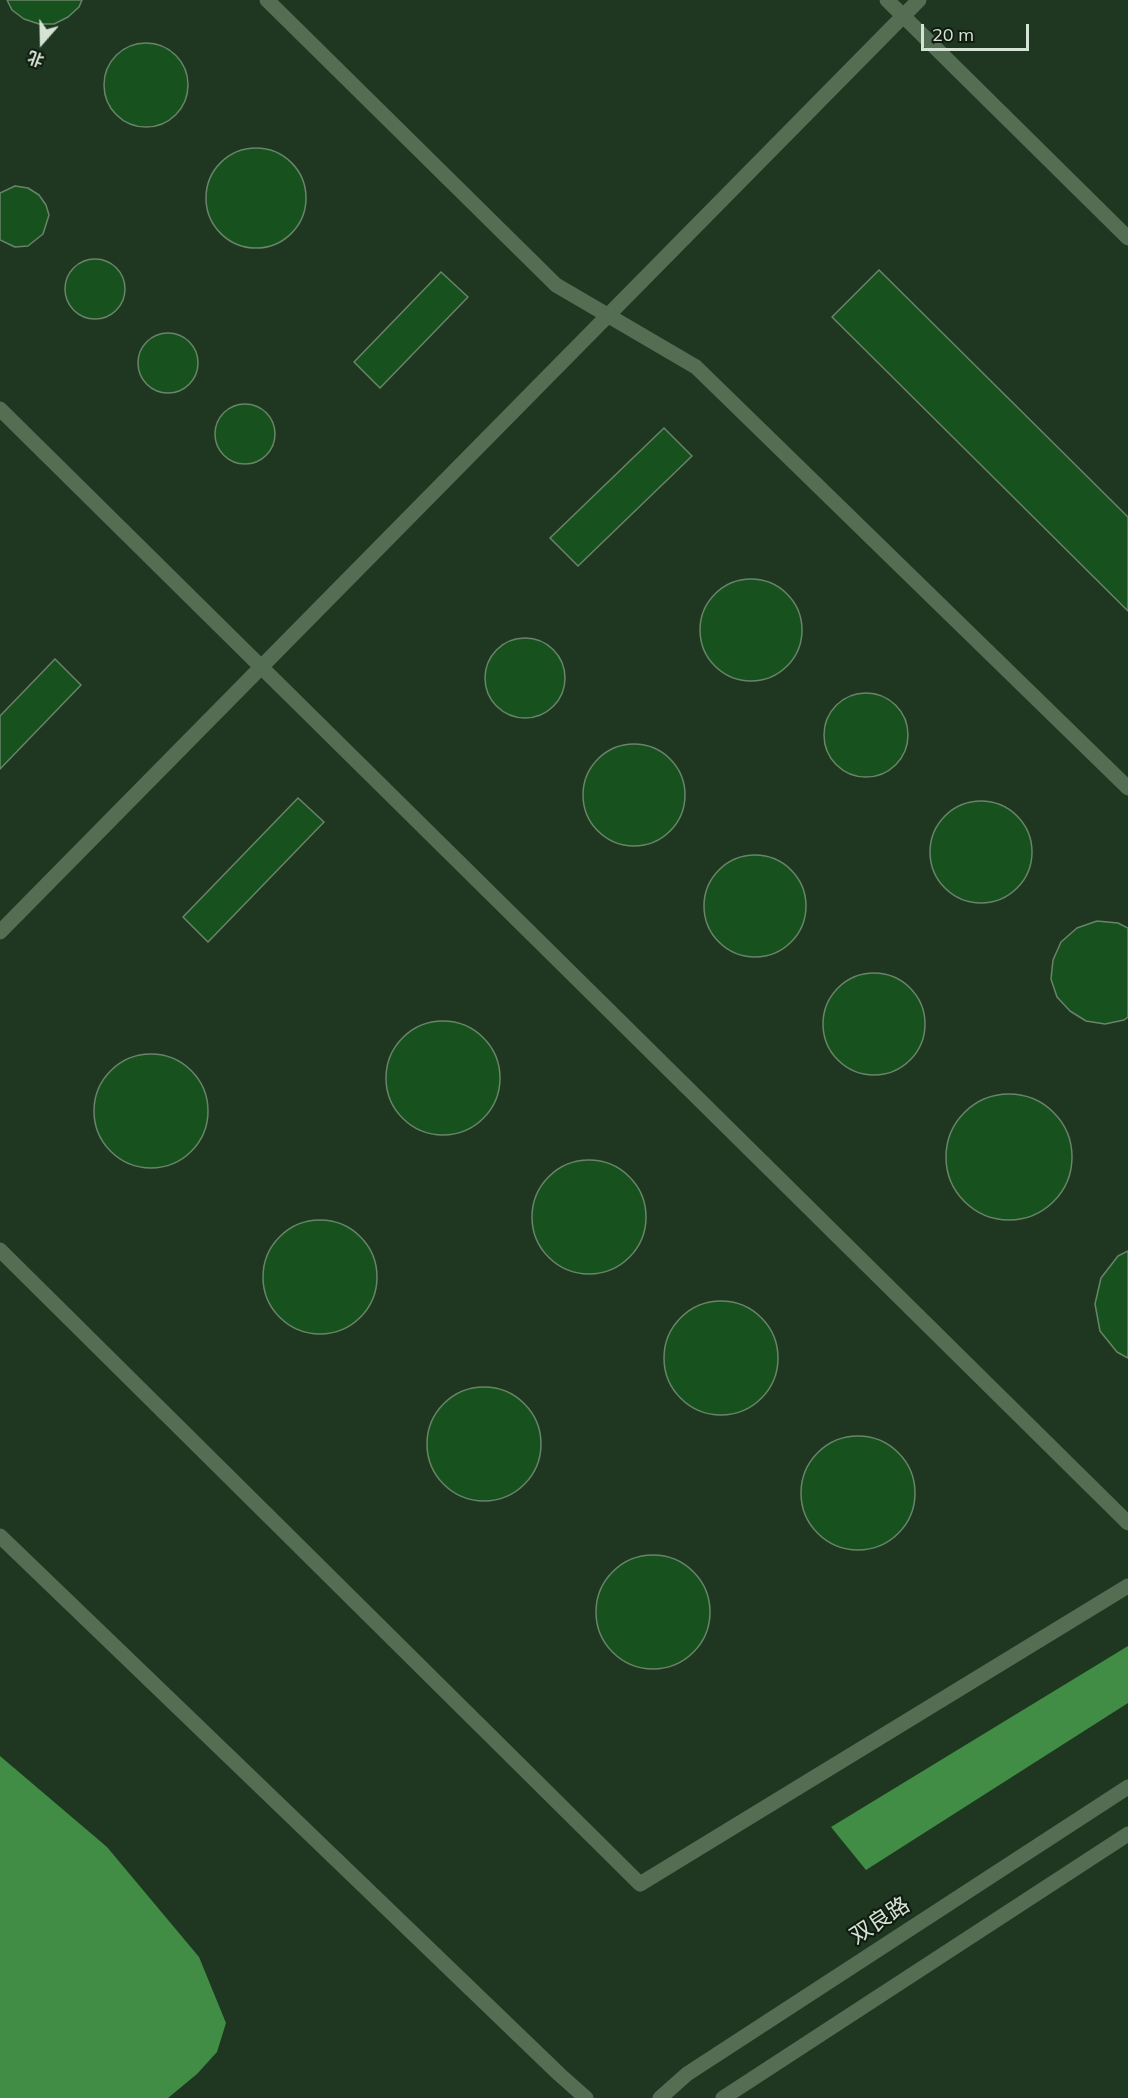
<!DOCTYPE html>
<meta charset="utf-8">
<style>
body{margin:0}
#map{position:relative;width:1128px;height:2098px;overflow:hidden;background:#1f3720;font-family:Mulish,"Noto Sans SC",sans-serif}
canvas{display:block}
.north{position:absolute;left:12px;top:12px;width:60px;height:60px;-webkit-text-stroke:4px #111c11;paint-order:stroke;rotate:200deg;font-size:16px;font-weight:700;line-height:24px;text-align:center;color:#d5e3d5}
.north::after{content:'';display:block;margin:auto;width:21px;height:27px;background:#d5e3d5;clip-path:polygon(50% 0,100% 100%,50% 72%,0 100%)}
.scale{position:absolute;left:921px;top:24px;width:108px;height:27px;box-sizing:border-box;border:3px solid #d5e3d5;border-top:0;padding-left:8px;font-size:18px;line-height:21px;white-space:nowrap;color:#d5e3d5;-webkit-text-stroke:4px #111c11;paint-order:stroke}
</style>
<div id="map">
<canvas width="1128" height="2098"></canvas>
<div class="north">北</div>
<div class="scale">20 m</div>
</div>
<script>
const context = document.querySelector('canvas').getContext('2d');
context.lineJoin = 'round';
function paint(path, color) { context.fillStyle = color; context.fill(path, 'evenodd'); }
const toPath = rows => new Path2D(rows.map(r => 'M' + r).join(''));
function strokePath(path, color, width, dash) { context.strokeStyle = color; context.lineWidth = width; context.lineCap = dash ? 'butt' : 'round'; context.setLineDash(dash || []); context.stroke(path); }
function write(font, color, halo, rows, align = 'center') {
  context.font = font + ' Mulish,"Noto Sans SC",sans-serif'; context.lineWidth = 4.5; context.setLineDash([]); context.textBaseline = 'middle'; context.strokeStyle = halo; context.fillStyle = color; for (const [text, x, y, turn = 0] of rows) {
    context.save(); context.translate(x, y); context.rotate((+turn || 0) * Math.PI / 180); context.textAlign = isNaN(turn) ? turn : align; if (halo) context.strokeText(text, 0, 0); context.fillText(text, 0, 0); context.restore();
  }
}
paint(toPath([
 [1128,1646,1128,1703,866,1870,831,1827],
 [0,1756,107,1847,199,1957,226,2023,217,2052,197,2074,168,2098,0,2098]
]), '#418d46');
const building = toPath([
 [7,0,82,0,79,7,68,17,54,24,39,24,24,19,12,10,7,0],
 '104 85a42 42 0 1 1 84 0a42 42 0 1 1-84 0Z',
 '206 198a50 50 0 1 1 100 0a50 50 0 1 1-100 0Z',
 [15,186,28,188,39,195,46,205,49,215,43,234,28,246,15,247,0,240,0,193,15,186],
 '65 289a30 30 0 1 1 60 0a30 30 0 1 1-60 0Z',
 [879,270,1128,517,1128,611,832,317,879,270],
 [441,272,468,297,380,388,354,362,441,272],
 '138 363a30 30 0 1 1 60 0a30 30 0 1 1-60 0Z',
 '215 434a30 30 0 1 1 60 0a30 30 0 1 1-60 0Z',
 [664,428,692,456,578,566,550,538,664,428],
 '700 630a51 51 0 1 1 102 0a51 51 0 1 1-102 0Z',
 '485 678a40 40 0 1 1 80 0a40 40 0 1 1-80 0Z',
 [55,659,81,685,0,769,0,716,55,659],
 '824 735a42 42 0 1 1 84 0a42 42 0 1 1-84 0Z',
 '583 795a51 51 0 1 1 102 0a51 51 0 1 1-102 0Z',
 [298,798,324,822,208,942,183,917,298,798],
 '930 852a51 51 0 1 1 102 0a51 51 0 1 1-102 0Z',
 '704 906a51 51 0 1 1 102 0a51 51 0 1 1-102 0Z',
 [1097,921,1118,923,1128,928,1128,1017,1124,1020,1105,1024,1086,1021,1070,1011,1057,997,1051,979,1053,960,1061,942,1077,928,1097,921],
 '823 1024a51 51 0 1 1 102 0a51 51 0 1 1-102 0Z',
 '386 1078a57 57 0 1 1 114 0a57 57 0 1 1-114 0Z',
 '94 1111a57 57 0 1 1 114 0a57 57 0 1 1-114 0Z',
 '946 1157a63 63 0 1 1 126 0a63 63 0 1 1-126 0Z',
 '532 1217a57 57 0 1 1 114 0a57 57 0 1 1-114 0Z',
 '263 1277a57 57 0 1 1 114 0a57 57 0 1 1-114 0Z',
 [1128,1251,1128,1358,1117,1352,1100,1331,1095,1304,1101,1278,1118,1256,1128,1251],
 '664 1358a57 57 0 1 1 114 0a57 57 0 1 1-114 0Z',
 '427 1444a57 57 0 1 1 114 0a57 57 0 1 1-114 0Z',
 '801 1493a57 57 0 1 1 114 0a57 57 0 1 1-114 0Z',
 '596 1612a57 57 0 1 1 114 0a57 57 0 1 1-114 0Z'
]);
paint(building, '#17521e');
strokePath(building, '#698469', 1.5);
strokePath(toPath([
 [267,0,556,285,696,367,1128,788],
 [887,0,1128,238],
 [0,409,1128,1523],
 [0,932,919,0],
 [0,1250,640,1884,1128,1586],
 [0,1536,559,2074,586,2098],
 [660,2098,687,2074,1128,1787],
 [723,2098,1128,1834]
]), '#546e54', 15);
write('22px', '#d5e3d5', '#111c11', [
 ["双良路",880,1921,-33]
]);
</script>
